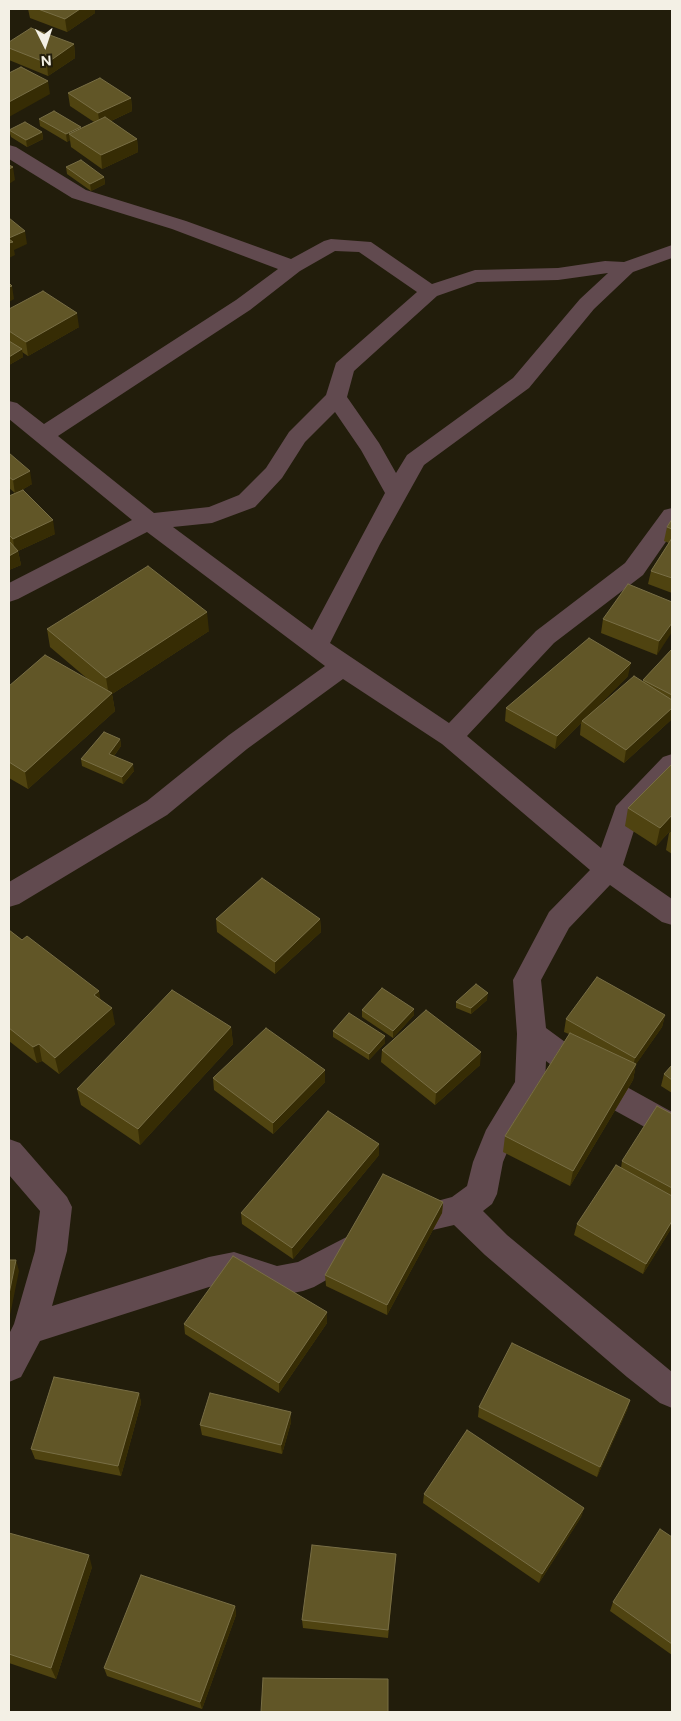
<!DOCTYPE html>
<style>
body{margin:0}
#map{position:relative;width:681px;height:1721px;overflow:hidden;background:#221d0b;font-family:Figtree,sans-serif}
canvas{display:block}
.frame{position:absolute;inset:0;border:10px solid #f3f0e5;pointer-events:none}
.north{position:absolute;left:20px;top:20px;width:50px;height:50px;-webkit-text-stroke:4px #221d0b;paint-order:stroke;rotate:176deg;font-size:14px;font-weight:700;line-height:20px;text-align:center;color:#f3f0e5}
.north::after{content:'';display:block;margin:auto;width:18px;height:22px;background:#f3f0e5;clip-path:polygon(50% 0,100% 100%,50% 72%,0 100%)}
</style>
<div id="map">
<canvas width="681" height="1721"></canvas>
<div class="frame"></div>
<div class="north">N</div>
</div>
<script>
const context = document.querySelector('canvas').getContext('2d');
context.lineJoin = 'round';
const toPath = rows => new Path2D(rows.map(r => 'M' + r).join(''));
function paint(path, color) { context.fillStyle = color; context.fill(path, 'evenodd'); }
function strokePath(path, color, width, dash) { context.strokeStyle = color; context.lineWidth = width; context.lineCap = dash ? 'butt' : 'round'; context.setLineDash(dash || []); context.stroke(path); }
paint(toPath([
 [9,145,16,147,86,190,186,221,291,259,324,241,331,239,371,242,432,284,475,270,558,268,605,261,624,262,672,245,672,258,633,272,594,309,529,388,424,465,380,544,330,643,449,723,536,631,625,563,664,510,672,508,672,533,643,575,554,643,467,736,601,848,616,806,663,757,672,754,672,781,638,818,623,865,672,899,672,925,662,922,610,885,569,928,541,980,546,1028,625,1086,672,1112,672,1140,661,1136,603,1104,546,1061,545,1084,514,1136,503,1162,497,1194,492,1204,483,1211,507,1235,672,1372,672,1408,660,1403,627,1377,485,1255,454,1225,407,1236,396,1232,391,1222,396,1212,452,1197,467,1186,473,1162,486,1130,515,1082,517,1034,513,980,549,912,590,870,442,744,343,679,247,749,167,815,19,904,9,907,9,882,147,801,229,735,325,666,147,532,18,599,9,602,9,583,132,520,9,419,9,401,17,403,44,424,236,300,278,269,172,229,72,198,9,159,9,145],
 [335,251,359,252,417,292,336,363,326,395,289,432,266,468,239,495,209,507,154,513,58,436,250,310,300,271,335,251],
 [608,273,580,299,513,378,407,455,396,473,379,443,347,397,354,371,437,296,477,282,558,280,608,273],
 [335,412,361,450,385,493,312,630,173,527,212,523,255,507,282,478,305,442,335,412],
 [9,1139,20,1143,67,1197,72,1207,67,1251,52,1306,209,1257,234,1252,277,1266,298,1262,368,1226,379,1230,384,1240,379,1250,314,1287,303,1291,277,1296,234,1282,209,1287,40,1341,21,1377,9,1382,9,1334,14,1324,35,1251,40,1211,9,1175,9,1139]
]), '#614a4f');
paint(toPath([
 [28,9,95,9,95,13,67,32,30,18],
 [9,42,74,44,75,58,48,76,9,60],
 [68,93,131,98,132,111,111,121,137,139,138,152,102,169,71,147,70,140,67,142,40,126,39,119,81,127,81,128,94,122,70,106],
 [9,130,42,132,43,139,27,147,11,137],
 [66,167,104,177,105,184,91,191,67,174],
 [9,309,79,327,28,356,22,352,23,357,9,365],
 [9,453,32,484,20,491,55,534,18,551,21,565,9,570,9,496,15,493,9,488],
 [672,519,672,593,648,584,651,571,669,543,664,541,667,527],
 [672,602,657,655,601,633,603,619],
 [47,629,209,631,112,694,115,711,28,789,9,778,9,686,90,681,50,647],
 [672,649,672,719,624,763,580,735,581,723,555,749,505,721,506,708,628,676,593,711,643,681,643,680],
 [120,739,121,746,114,756,134,771,123,784,82,766,81,759],
 [672,764,672,829,656,846,625,826,628,808],
 [672,830,672,854,666,850,669,833],
 [216,919,320,919,321,932,275,974,217,932],
 [9,930,100,999,115,1024,59,1074,42,1061,37,1063,9,1041],
 [487,1000,471,1014,456,1008,456,1002],
 [414,1009,414,1015,393,1038,362,1017,362,1010],
 [665,1015,662,1027,636,1064,633,1080,570,1186,503,1152,505,1136,569,1034,564,1032,566,1019],
 [231,1027,233,1044,140,1145,81,1105,77,1089],
 [333,1031,385,1036,385,1043,369,1060,333,1037],
 [382,1050,480,1065,435,1105,381,1062],
 [672,1065,672,1093,661,1086,664,1074],
 [213,1078,325,1082,273,1134,214,1090],
 [672,1114,672,1227,643,1274,574,1235,577,1224,621,1168,622,1161],
 [379,1155,293,1259,242,1224,241,1213],
 [443,1202,442,1213,387,1315,326,1286,325,1275],
 [327,1312,327,1323,279,1393,185,1334,184,1324],
 [139,1393,141,1403,121,1476,35,1459,31,1449],
 [630,1400,627,1410,597,1477,478,1417,479,1407],
 [291,1422,282,1454,202,1435,200,1425],
 [424,1494,584,1508,581,1517,539,1583,423,1503],
 [9,1533,92,1567,56,1679,9,1663],
 [672,1537,672,1655,610,1611,613,1602],
 [396,1554,388,1638,303,1628,302,1620],
 [235,1606,236,1615,202,1709,107,1676,104,1668]
]), '#4f4310');
paint(toPath([
 [80,9,95,9,95,13,67,32,65,19],
 [74,44,75,58,48,76,47,63],
 [48,81,50,94,9,117,9,102],
 [131,98,132,111,100,126,98,113],
 [81,127,82,134,69,134,70,140,67,142,66,134],
 [42,132,43,139,27,147,26,140],
 [137,139,138,152,102,169,101,155],
 [13,167,15,180,9,184,9,169],
 [104,177,105,184,91,191,90,184],
 [25,231,27,244,14,250,15,255,9,258,9,238],
 [12,286,14,299,9,302,9,287],
 [77,313,79,327,28,356,26,342],
 [22,349,23,357,9,365,9,357],
 [30,471,32,484,15,494,13,480],
 [53,520,55,534,18,551,21,565,9,570,9,556,15,553,13,539],
 [207,612,209,631,112,694,115,711,28,789,25,772,109,696,106,678],
 [672,623,672,632,657,655,659,641],
 [631,663,628,676,583,722,582,721,581,723,555,749,557,736],
 [672,708,672,719,624,763,626,750],
 [120,739,121,746,110,761,109,754],
 [133,764,134,771,123,784,122,777],
 [672,815,672,829,656,846,660,828],
 [320,919,321,932,275,974,275,962],
 [99,991,102,1008,94,995],
 [488,993,487,1000,471,1014,471,1008],
 [112,1008,115,1024,59,1074,55,1058],
 [414,1009,414,1015,393,1038,393,1031],
 [665,1015,662,1027,632,1070,635,1058],
 [231,1027,233,1044,140,1145,138,1129],
 [385,1036,385,1043,369,1060,369,1054],
 [39,1044,42,1061,37,1063,33,1047],
 [481,1052,480,1065,435,1105,436,1093],
 [636,1064,633,1080,570,1186,573,1171],
 [325,1070,325,1082,273,1134,273,1123],
 [379,1144,379,1155,293,1259,292,1248],
 [443,1202,442,1213,387,1315,387,1305],
 [672,1221,672,1227,643,1274,646,1264],
 [16,1260,19,1271,9,1320,9,1294],
 [327,1312,327,1323,279,1393,279,1383],
 [139,1393,141,1403,121,1476,118,1466],
 [630,1400,627,1410,597,1477,600,1467],
 [291,1412,291,1422,282,1454,281,1445],
 [584,1508,581,1517,539,1583,542,1574],
 [89,1555,92,1567,56,1679,51,1668],
 [235,1606,236,1615,202,1709,200,1702]
]), '#362c04');
const building = toPath([
 [38,9,80,9,65,19,38,9],
 [31,28,74,44,47,63,9,48,9,42,31,28],
 [21,67,48,81,9,102,9,73,21,67],
 [100,78,131,98,98,113,68,93,100,78],
 [54,111,81,127,66,134,39,119,54,111],
 [105,117,137,139,101,155,69,134,105,117],
 [25,122,42,132,26,140,9,130,25,122],
 [81,160,104,177,90,184,66,167,81,160],
 [9,165,13,167,9,169,9,165],
 [9,218,25,231,9,238,9,218],
 [9,239,13,242,9,243,9,239],
 [9,283,12,286,9,287,9,283],
 [43,291,77,313,26,342,9,331,9,309,43,291],
 [9,341,22,349,9,357,9,341],
 [9,453,30,471,13,480,9,477,9,453],
 [23,490,53,520,13,539,9,535,9,496,23,490],
 [672,519,672,529,667,527,672,519],
 [672,538,672,578,651,571,672,538],
 [9,541,18,551,9,556,9,541],
 [148,566,207,612,106,678,47,629,148,566],
 [628,584,672,602,672,623,659,641,603,619,628,584],
 [589,638,631,663,557,736,506,708,589,638],
 [672,649,672,695,643,680,672,649],
 [45,655,112,693,25,772,9,762,9,686,45,655],
 [634,676,672,700,672,708,626,750,582,721,634,676],
 [104,732,120,739,109,754,133,764,122,777,81,759,104,732],
 [672,764,672,815,660,828,628,808,672,764],
 [262,878,320,919,275,962,216,919,262,878],
 [9,930,22,940,27,936,99,991,94,995,112,1008,55,1058,39,1044,33,1047,9,1028,9,930],
 [597,977,665,1015,635,1058,566,1019,597,977],
 [476,984,488,993,471,1008,456,1002,476,984],
 [382,988,414,1009,393,1031,362,1010,382,988],
 [172,990,231,1027,138,1129,77,1089,172,990],
 [426,1010,481,1052,436,1093,382,1050,426,1010],
 [349,1013,385,1036,369,1054,333,1031,349,1013],
 [266,1028,325,1070,273,1123,213,1078,266,1028],
 [570,1033,636,1064,573,1171,505,1136,570,1033],
 [672,1065,672,1080,664,1074,672,1065],
 [657,1106,672,1114,672,1188,622,1161,657,1106],
 [328,1111,379,1144,292,1248,241,1213,328,1111],
 [616,1165,672,1196,672,1221,646,1264,577,1224,616,1165],
 [383,1174,443,1202,387,1305,325,1275,383,1174],
 [233,1256,327,1312,279,1383,184,1324,233,1256],
 [9,1260,16,1260,9,1294,9,1260],
 [512,1343,630,1400,600,1467,479,1407,512,1343],
 [54,1377,139,1393,118,1466,31,1449,54,1377],
 [210,1393,291,1412,281,1445,200,1425,210,1393],
 [467,1430,584,1508,542,1574,424,1494,467,1430],
 [660,1529,672,1537,672,1644,613,1602,660,1529],
 [9,1533,89,1555,51,1668,9,1654,9,1533],
 [312,1545,396,1554,388,1630,302,1620,312,1545],
 [141,1575,235,1606,200,1702,104,1668,141,1575],
 [263,1678,388,1679,388,1712,261,1712,263,1678]
]);
paint(building, '#615627');
strokePath(building, '#786e45', 1);
</script>
